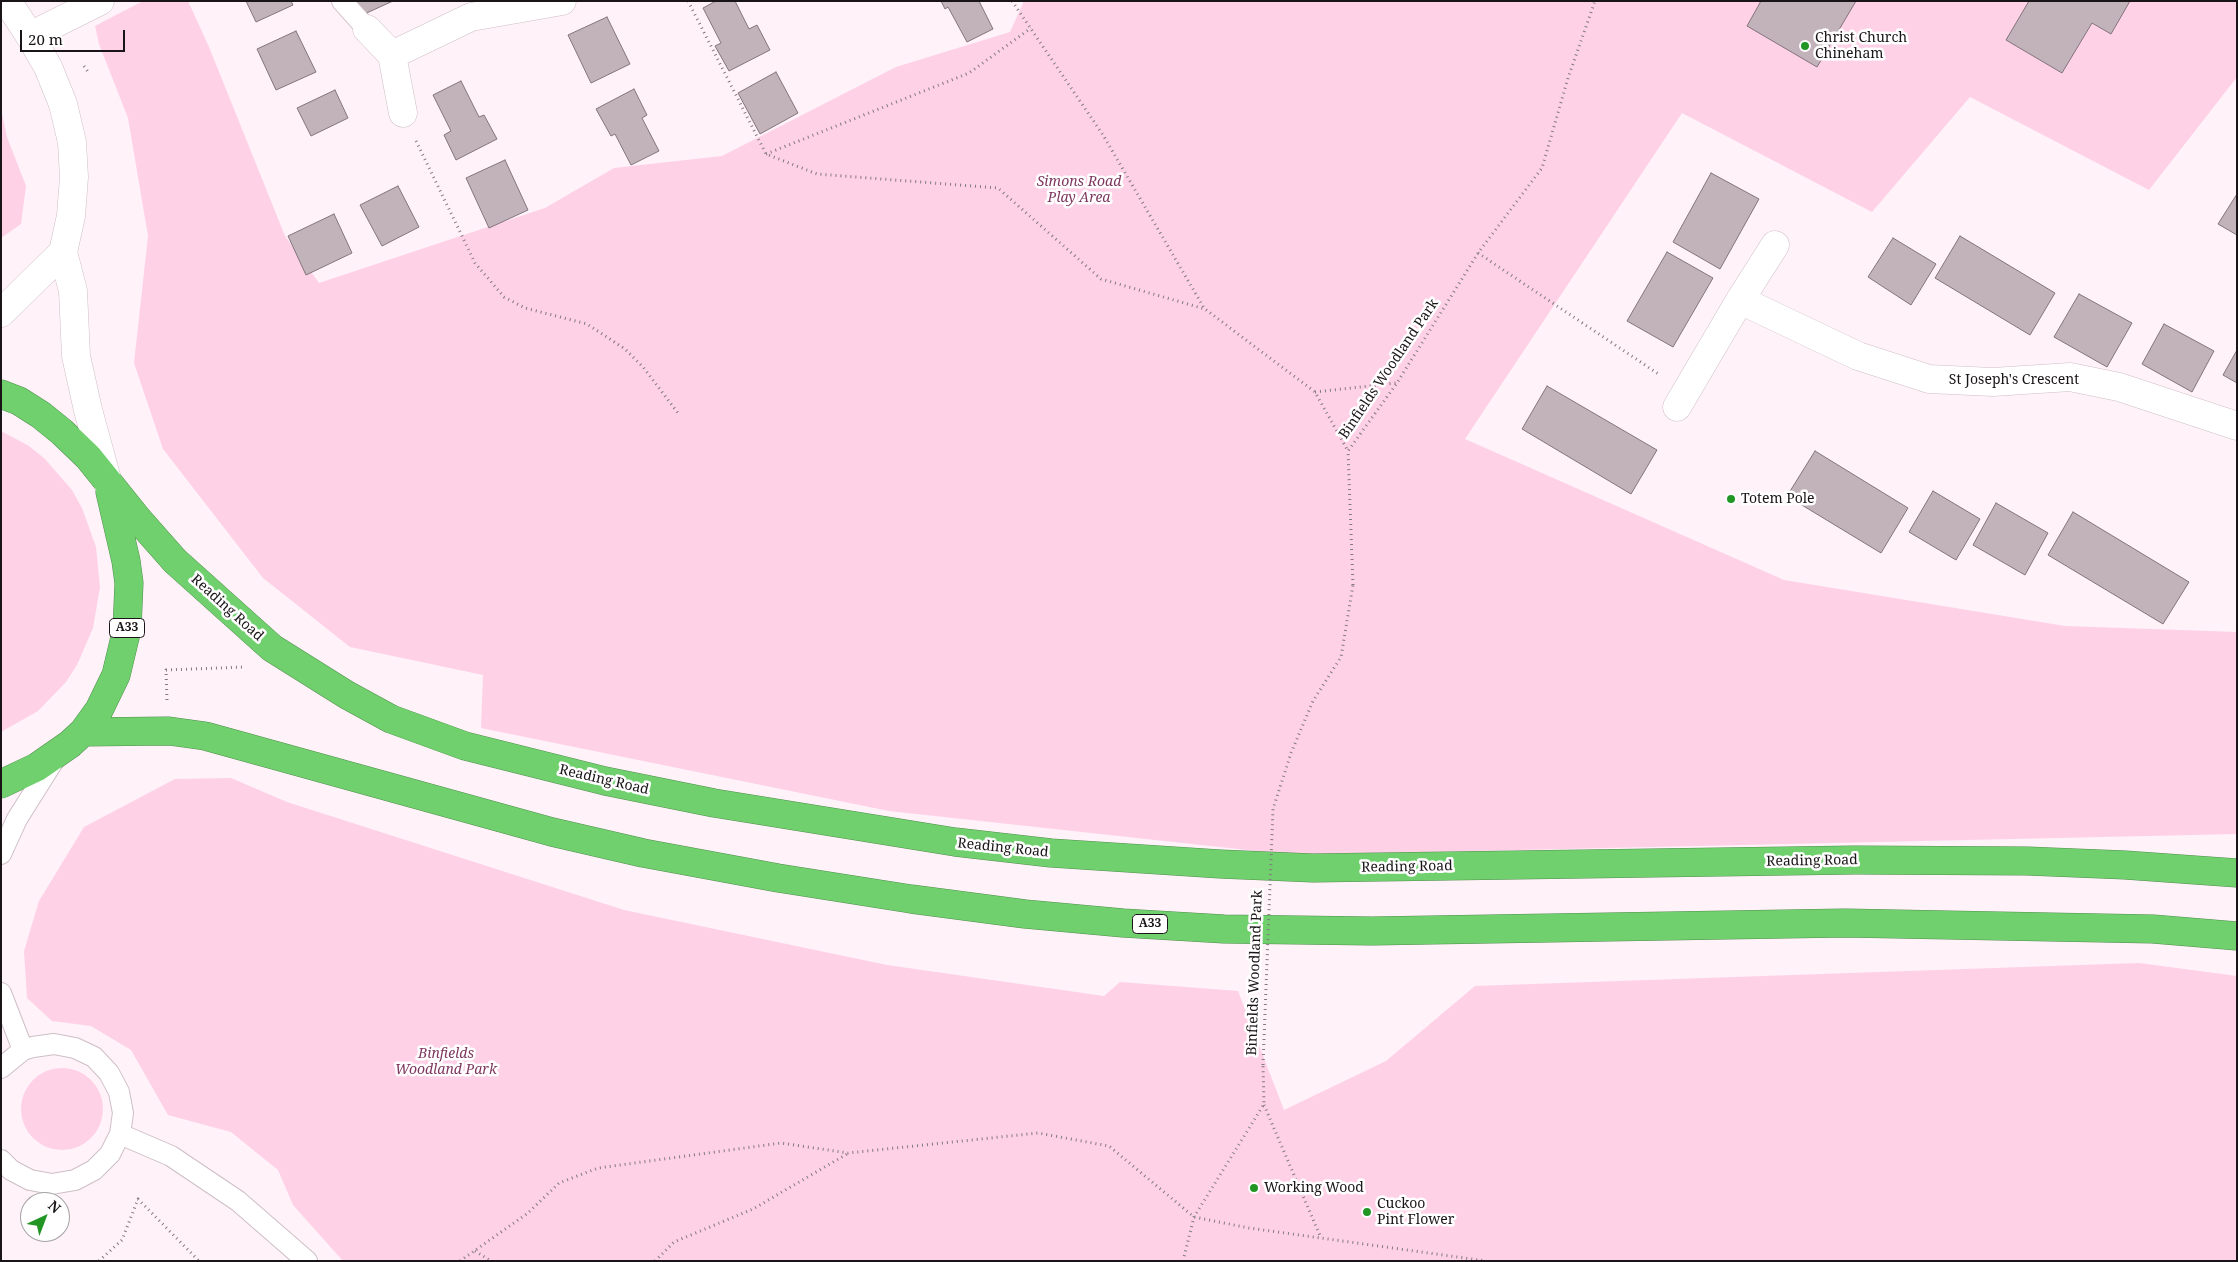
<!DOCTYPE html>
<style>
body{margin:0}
#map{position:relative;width:2238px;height:1262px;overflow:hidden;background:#fff2f8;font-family:"Noto Serif",serif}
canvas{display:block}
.frame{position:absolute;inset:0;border:2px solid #191417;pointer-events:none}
.north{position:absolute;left:20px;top:1192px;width:50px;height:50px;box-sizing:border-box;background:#fff;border:1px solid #a3a1a2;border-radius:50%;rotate:43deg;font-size:14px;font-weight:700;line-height:20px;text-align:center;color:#191417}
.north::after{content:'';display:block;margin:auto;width:18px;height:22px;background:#229625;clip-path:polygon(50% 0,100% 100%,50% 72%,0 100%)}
.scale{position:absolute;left:20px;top:30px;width:105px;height:22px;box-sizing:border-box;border:2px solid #191417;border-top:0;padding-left:6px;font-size:15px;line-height:18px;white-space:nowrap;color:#191417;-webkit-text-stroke:4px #fff;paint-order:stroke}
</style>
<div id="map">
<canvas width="2238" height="1262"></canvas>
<div class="frame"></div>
<div class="north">N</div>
<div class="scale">20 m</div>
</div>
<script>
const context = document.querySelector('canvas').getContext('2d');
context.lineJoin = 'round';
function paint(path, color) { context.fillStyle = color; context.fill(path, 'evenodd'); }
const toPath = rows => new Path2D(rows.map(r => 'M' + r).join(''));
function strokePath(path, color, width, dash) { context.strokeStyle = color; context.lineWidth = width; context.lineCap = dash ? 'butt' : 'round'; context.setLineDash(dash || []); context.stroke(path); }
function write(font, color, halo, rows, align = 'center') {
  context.font = font + ' "Noto Serif",serif'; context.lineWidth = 5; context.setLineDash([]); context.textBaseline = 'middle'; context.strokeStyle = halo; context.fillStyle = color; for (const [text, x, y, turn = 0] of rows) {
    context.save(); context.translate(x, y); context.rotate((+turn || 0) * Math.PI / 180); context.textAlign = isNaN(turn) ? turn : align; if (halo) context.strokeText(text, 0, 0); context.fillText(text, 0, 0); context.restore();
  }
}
paint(toPath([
 [143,1,188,1,209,47,285,236,319,283,545,208,614,168,722,156,896,67,1010,32,1024,1,2237,1,2237,77,2149,190,1970,97,1872,212,1682,113,1465,439,1784,580,2065,626,2237,632,2237,834,1293,855,889,811,481,728,483,675,350,647,263,578,163,449,134,363,148,236,128,118,99,44,95,26],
 [1,109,7,137,26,186,21,224,1,238],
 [1,431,29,446,45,459,72,490,82,508,96,547,100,587,93,628,77,665,66,682,38,711,1,732],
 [231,778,287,802,624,910,887,965,1104,996,1120,982,1238,991,1284,1110,1386,1061,1475,986,2139,963,2237,976,2237,1261,343,1261,293,1205,278,1170,231,1132,168,1115,131,1050,91,1026,52,1021,27,998,24,951,39,901,84,827,175,779],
 '21 1109a41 41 0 1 1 82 0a41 41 0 1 1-82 0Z'
]), '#fed1e7');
const building = toPath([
 [246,1,291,1,293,5,256,22,246,1],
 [354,1,393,1,360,16,354,1],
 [716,1,735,1,749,29,757,25,770,50,729,71,715,46,721,43,703,8,716,1],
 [941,1,979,1,993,29,967,42,948,7,945,9,941,1],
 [1761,1,1856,1,1817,67,1747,26,1761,1],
 [2029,1,2130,1,2111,34,2092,23,2062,73,2006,40,2029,1],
 [607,17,630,64,591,83,568,35,607,17],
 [296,31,316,72,276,90,257,49,296,31],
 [776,72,798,113,760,134,738,93,776,72],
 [461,81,479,117,484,115,497,139,456,160,444,135,451,131,433,95,461,81],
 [634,89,647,115,642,118,659,151,631,165,615,134,611,136,596,109,634,89],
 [335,90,348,118,311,136,297,108,335,90],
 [505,160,528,210,489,228,466,178,505,160],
 [1711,173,1759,199,1720,269,1673,242,1711,173],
 [398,186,419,227,382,246,360,205,398,186],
 [2237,194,2237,235,2218,224,2237,194],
 [334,214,352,253,306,275,288,236,334,214],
 [1960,236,2055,293,2030,335,1935,278,1960,236],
 [1893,238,1936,264,1911,305,1868,277,1893,238],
 [1667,252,1713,278,1673,347,1627,321,1667,252],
 [2079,294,2132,323,2107,367,2054,337,2079,294],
 [2164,324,2214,351,2192,392,2142,364,2164,324],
 [2237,350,2237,383,2223,375,2237,350],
 [1547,386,1657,450,1631,494,1522,429,1547,386],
 [1815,451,1908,508,1881,553,1787,496,1815,451],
 [1933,491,1980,519,1956,560,1909,532,1933,491],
 [1996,503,2048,533,2025,575,1973,545,1996,503],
 [2073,512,2189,582,2163,624,2048,555,2073,512]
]);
paint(building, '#c2b2ba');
strokePath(building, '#83747b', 1);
const lane = toPath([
 [342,1,367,29],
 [1,854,17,819,56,757],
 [1,993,23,1050],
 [1,1068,23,1050,33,1047,54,1044,75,1048,94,1057,109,1073,119,1092,123,1113,120,1134,110,1154,94,1170,75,1180,52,1184,30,1180,11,1170,1,1160],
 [120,1134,171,1156,238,1201,307,1261]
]);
const street = toPath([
 [367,29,392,55,403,113],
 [30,36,100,1],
 [392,55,471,17,562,1],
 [1740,300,1858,356,1929,379,1993,382,2070,377,2119,387,2237,426],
 [1677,407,1740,300,1775,245]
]);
const secondary = toPath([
 [7,1,30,36,48,67,63,104,72,142,74,177,71,216,63,252,73,291,76,356,88,410,108,483],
 [1,313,63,252]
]);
const highway = toPath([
 [1,394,19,401,41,415,62,432,88,457,137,518,175,561,272,648,347,695,391,719,465,746,605,781,714,803,955,842,1051,853,1220,864,1313,868,1855,860,2027,861,2125,865,2237,873],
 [83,732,169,731,205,736,552,832,643,853,778,878,911,899,1025,914,1123,923,1224,929,1372,931,1845,923,2153,929,2237,936],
 [1,784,37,767,70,744,83,732,99,710,116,675,127,629,129,583,126,561,110,492]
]);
strokePath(lane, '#cebfc6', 22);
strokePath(street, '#cebfc6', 29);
strokePath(secondary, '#cebfc6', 29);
strokePath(highway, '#528e4f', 29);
strokePath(toPath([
 [688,1,766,154,817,174,998,188,1101,279,1205,309,1315,392,1348,451],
 [1012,1,1103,135,1204,308],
 [84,66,88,72],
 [416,141,475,263,504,297,525,308,587,324,625,349,643,367,678,413],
 [766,154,969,73,1031,28],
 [1478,253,1660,375],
 [1315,392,1396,383],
 [1353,585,1348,451,1397,383,1478,253,1542,168,1568,78,1595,1],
 [167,700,166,670,245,667],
 [1264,1105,1321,1238],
 [475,1251,491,1261],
 [99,1261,122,1240,138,1199,199,1261],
 [460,1261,528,1213,559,1183,598,1168,781,1143,848,1153,1038,1133,1109,1146,1194,1217,1249,1228,1486,1261],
 [655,1261,674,1242,753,1209,847,1154],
 [1183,1261,1194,1217,1264,1104,1263,1065]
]), '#837a7f', 3, [1, 4]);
strokePath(lane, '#fff', 20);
strokePath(street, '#fff', 28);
strokePath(secondary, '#fff', 28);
strokePath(highway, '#70d06d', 28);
strokePath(toPath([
 [1263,1065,1273,809,1291,753,1313,701,1341,657,1353,585]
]), '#837a7f', 3, [1, 4]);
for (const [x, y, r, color] of [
 [1805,46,5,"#229625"],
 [1731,499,5,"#229625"],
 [1254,1188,5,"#229625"],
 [1367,1212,5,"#229625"]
]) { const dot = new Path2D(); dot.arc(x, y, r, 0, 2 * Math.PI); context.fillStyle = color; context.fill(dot); strokePath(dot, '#fff', 2); }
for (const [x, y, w] of [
 [127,628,35],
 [1150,924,35]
]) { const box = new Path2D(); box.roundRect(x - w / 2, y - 9.5, w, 19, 4); context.fillStyle = '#fff'; context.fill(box); strokePath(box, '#191417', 1); }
write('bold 12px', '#191417', null, [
 ["A33",127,628],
 ["A33",1150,924]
]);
write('14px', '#191417', '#fff', [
 ["Christ Church",1815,38],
 ["Chineham",1815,54],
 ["Totem Pole",1741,499],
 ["Working Wood",1264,1188],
 ["Cuckoo",1377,1204],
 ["Pint Flower",1377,1220]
], 'left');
write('italic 14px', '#7e375f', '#fff', [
 ["Simons Road",1079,182],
 ["Play Area",1079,198],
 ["Binfields",446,1054],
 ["Woodland Park",446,1070]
]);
write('14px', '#191417', '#fff', [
 ["Binfields Woodland Park",1389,369,-56],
 ["St Joseph's Crescent",2014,380],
 ["Reading Road",227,608,42],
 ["Reading Road",604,780,13],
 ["Reading Road",1003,848,6],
 ["Reading Road",1812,861,-1],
 ["Reading Road",1407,867,-1],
 ["Binfields Woodland Park",1255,973,-88]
]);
</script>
